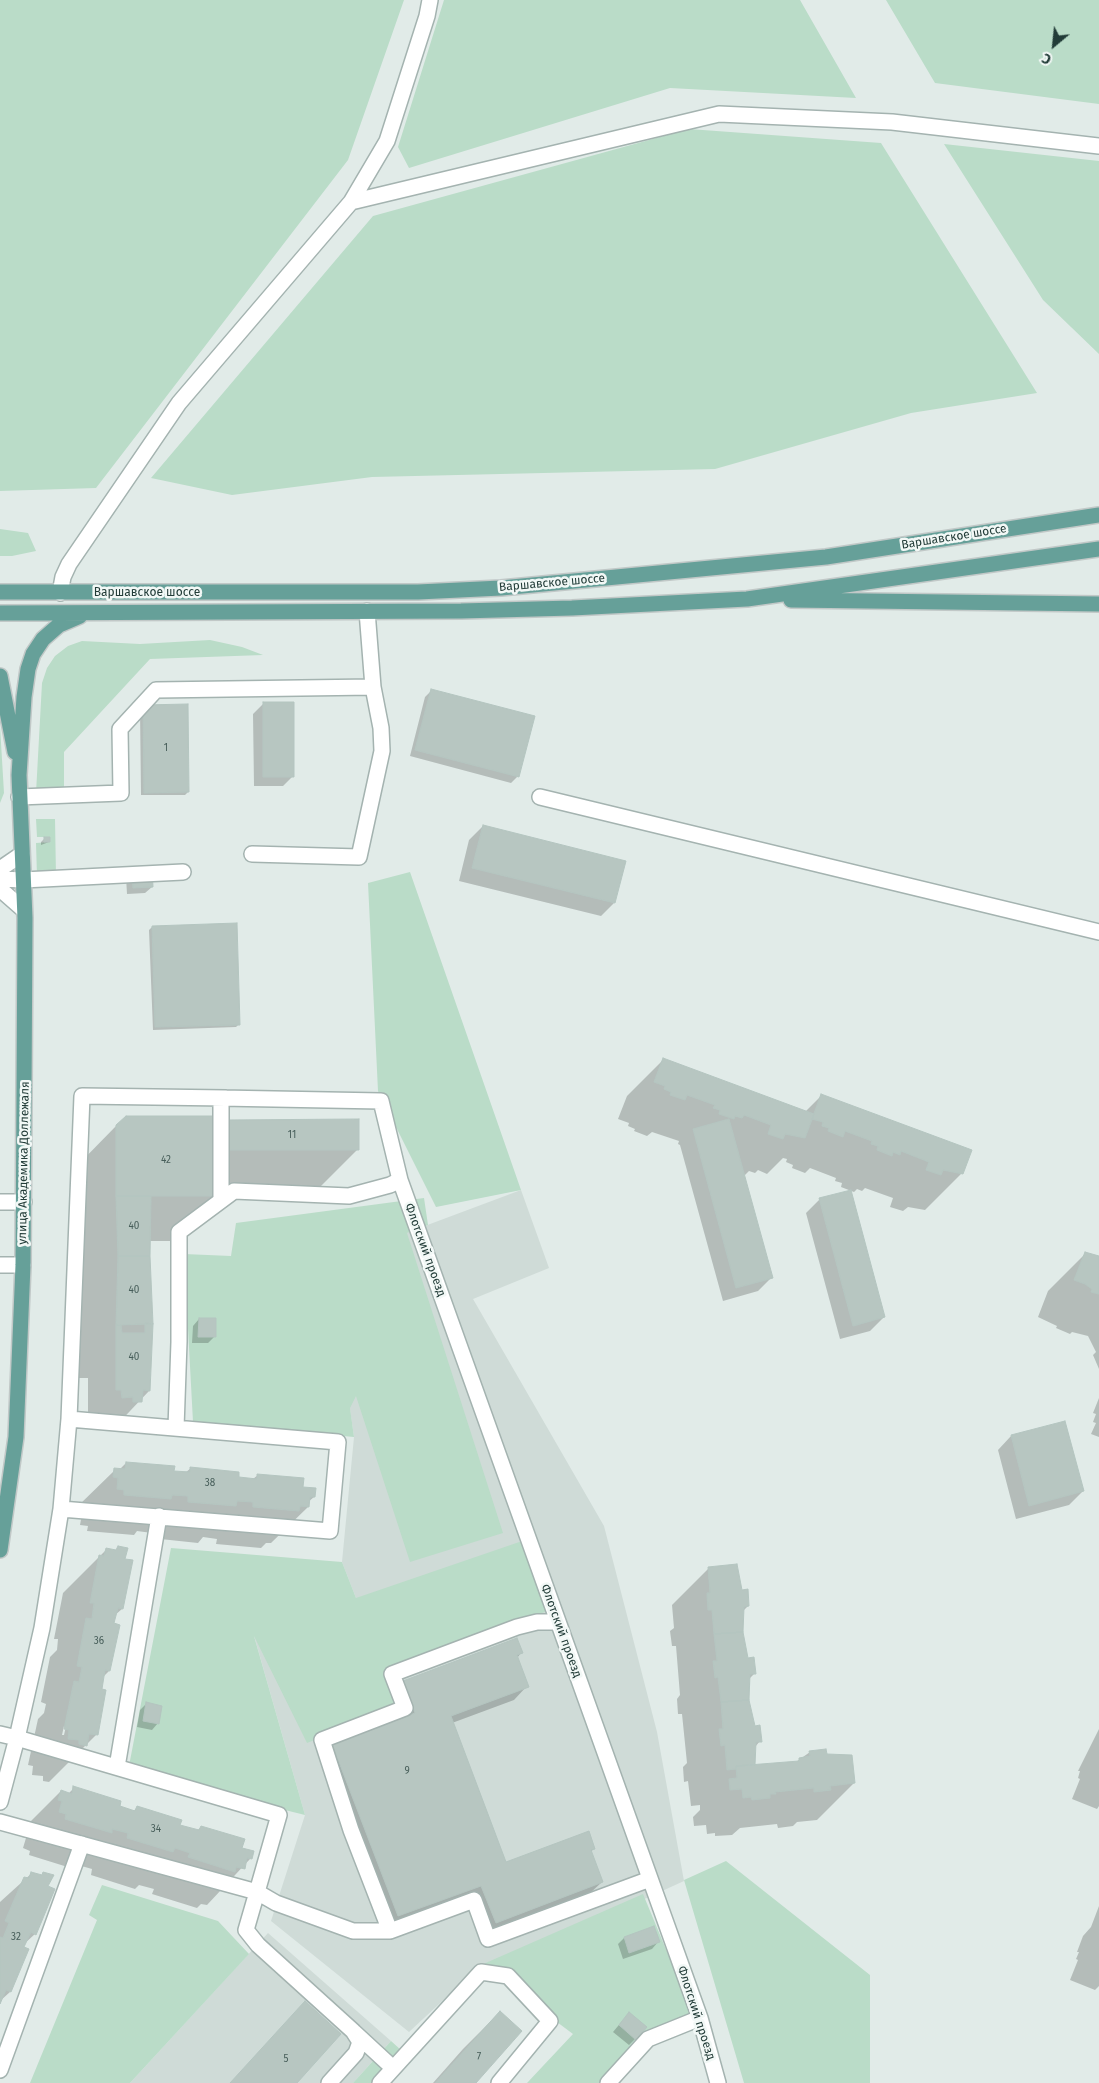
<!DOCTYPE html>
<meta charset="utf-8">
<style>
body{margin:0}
#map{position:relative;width:1099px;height:2083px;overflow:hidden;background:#e1ebe8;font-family:"Fira Sans",sans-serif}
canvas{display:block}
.north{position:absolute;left:1029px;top:20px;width:50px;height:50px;-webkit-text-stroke:4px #f2f8f6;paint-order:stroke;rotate:208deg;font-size:14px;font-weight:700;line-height:20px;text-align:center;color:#223c38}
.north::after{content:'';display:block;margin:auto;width:18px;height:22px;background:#223c38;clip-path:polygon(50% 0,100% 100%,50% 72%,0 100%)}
</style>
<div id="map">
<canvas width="1099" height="2083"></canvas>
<div class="north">С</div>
</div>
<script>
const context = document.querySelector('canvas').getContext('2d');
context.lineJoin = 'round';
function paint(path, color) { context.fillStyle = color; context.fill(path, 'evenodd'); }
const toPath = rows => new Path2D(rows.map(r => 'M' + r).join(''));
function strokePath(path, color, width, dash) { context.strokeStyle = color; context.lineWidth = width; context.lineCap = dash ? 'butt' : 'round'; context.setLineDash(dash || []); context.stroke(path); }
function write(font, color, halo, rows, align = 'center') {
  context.font = font + ' "Fira Sans",sans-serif'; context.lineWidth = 5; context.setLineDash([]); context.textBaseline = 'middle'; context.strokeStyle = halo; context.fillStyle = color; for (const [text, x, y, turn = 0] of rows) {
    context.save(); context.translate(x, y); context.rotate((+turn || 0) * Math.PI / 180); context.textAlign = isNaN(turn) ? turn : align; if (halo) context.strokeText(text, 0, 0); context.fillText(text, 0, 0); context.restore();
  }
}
paint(toPath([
 [521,1190,549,1268,473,1299,604,1526,657,1732,684,1881,594,1922,481,1965,409,2032,271,1921,305,1815,253,1632,356,1598,342,1562,354,1437,350,1409,259,1288],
 [268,1933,391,2041,353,2083,130,2083]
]), '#cfdbd7');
paint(toPath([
 [0,0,404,0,348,160,96,488,0,491],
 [444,0,800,0,856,98,670,88,409,168,398,147],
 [886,0,1099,0,1099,104,935,83],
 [689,129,881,143,1037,393,911,413,715,469,372,477,232,495,151,478,373,216],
 [944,144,1099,161,1099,354,1043,300],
 [0,529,28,533,36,551,12,556,0,556],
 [210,640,242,647,263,655,150,659,64,752,64,797,36,793,42,683,47,668,55,656,68,646,82,641,140,644],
 [0,726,4,793,0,803],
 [36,819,55,819,56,876,37,876,36,843,50,842,50,837,37,837],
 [410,872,521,1190,436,1207,378,1091,368,883],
 [424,1198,428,1225,407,1233,503,1533,410,1562,356,1396,350,1408,354,1437,193,1422,184,1254,231,1256,236,1223],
 [528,1539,553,1609,454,1645,387,1673,401,1706,307,1743,254,1636,305,1815,128,1771,171,1548,342,1562,356,1598],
 [726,1861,870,1975,870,2083,744,2083,684,1880],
 [102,1885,218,1921,249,1954,130,2083,30,2083,97,1920,89,1915],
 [643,1894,692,2012,636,2040,599,2083,527,2083,573,2034,481,1965],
 [391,2041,401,2050,373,2083,353,2083]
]), '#badcc8');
paint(toPath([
 [432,690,518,776,511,783,410,756,425,697],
 [263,704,293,776,283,786,254,786,253,714],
 [140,709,188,792,185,795,141,795],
 [483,826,614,903,601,916,459,881,469,840],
 [44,839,49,842,41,845,41,842],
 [126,877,152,887,145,893,127,894],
 [152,927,239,1024,236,1027,153,1030,149,930],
 [663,1060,805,1112,821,1096,962,1173,925,1210,908,1207,903,1211,890,1207,893,1198,865,1188,862,1191,857,1189,854,1192,841,1187,842,1183,835,1181,836,1178,810,1168,805,1173,792,1168,793,1165,786,1162,787,1159,783,1158,767,1174,758,1170,755,1173,749,1171,745,1175,743,1174,771,1278,758,1291,723,1301,680,1145,678,1144,679,1141,652,1132,647,1136,634,1131,635,1129,628,1126,629,1123,618,1119,627,1096],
 [117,1125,358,1149,321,1186,215,1187,215,1196,170,1241,149,1241,151,1323,149,1391,112,1430,105,1430,105,1425,88,1418,88,1378,77,1378,74,1303,82,1294,80,1241,72,1171],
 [820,1199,884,1317,870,1331,840,1339,806,1213],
 [1085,1254,1099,1258,1099,1369,1093,1355,1096,1352,1088,1336,1072,1332,1070,1334,1056,1328,1057,1326,1038,1317,1048,1291],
 [199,1319,214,1337,208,1343,192,1343,193,1326],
 [1099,1398,1099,1437,1091,1434,1096,1423,1093,1422,1096,1414,1093,1413],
 [1065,1422,1083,1491,1069,1505,1016,1519,998,1450,1011,1436],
 [126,1463,173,1472,185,1473,191,1468,238,1478,253,1479,258,1475,302,1488,314,1497,308,1502,308,1507,271,1543,266,1543,261,1548,216,1544,217,1539,203,1537,198,1543,151,1538,152,1533,137,1531,134,1535,87,1531,88,1526,80,1525,82,1514,78,1506,115,1470,119,1470],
 [118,1548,123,1560,122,1609,115,1615,113,1624,109,1671,103,1677,96,1735,49,1782,43,1781,43,1776,32,1775,33,1766,28,1765,38,1719,44,1713,46,1704,41,1702,50,1657,57,1650,58,1639,54,1639,63,1593,106,1550,115,1551],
 [64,1726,66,1726,64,1735,62,1735],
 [709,1568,741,1591,748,1606,743,1611,741,1620,743,1648,746,1648,747,1659,754,1674,749,1679,750,1685,747,1688,750,1716,760,1741,755,1747,754,1766,796,1762,810,1752,825,1755,854,1783,817,1820,797,1822,793,1826,778,1828,777,1824,740,1828,732,1835,715,1836,715,1833,707,1834,706,1825,694,1826,693,1817,700,1810,700,1805,691,1806,688,1781,684,1782,683,1767,687,1763,682,1714,678,1714,677,1699,680,1695,676,1646,672,1646,670,1631,674,1628,672,1605],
 [521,1653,517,1658,527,1686,514,1700,452,1723,506,1864,594,1848,591,1852,602,1882,588,1895,482,1936,468,1899,384,1928,320,1759,333,1745,400,1720,391,1695,404,1682],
 [146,1704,158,1723,152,1730,137,1727,140,1710],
 [1099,1729,1099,1806,1097,1809,1072,1799,1080,1779,1078,1778,1080,1771,1078,1771],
 [74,1788,133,1812,137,1807,179,1826,197,1831,201,1827,240,1848,253,1852,250,1859,207,1905,201,1904,197,1908,152,1894,154,1889,139,1885,135,1889,91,1875,92,1869,78,1865,74,1869,29,1855,30,1851,23,1848,26,1838,22,1837,24,1828,61,1791,68,1794],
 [32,1873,47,1886,35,1934,24,1944,23,1947,28,1950,10,1992,0,2001,0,1902],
 [1099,1906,1099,1986,1095,1990,1070,1980,1078,1960,1076,1959,1079,1952,1077,1952,1083,1936,1091,1927],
 [624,1938,658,1942,652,1949,623,1959,618,1944],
 [500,2012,474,2083,433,2083,463,2049],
 [623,2020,635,2039,629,2045,613,2032]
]), '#0003');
const building = toPath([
 [431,689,535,716,519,777,415,750,431,689],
 [263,702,294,702,294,777,263,777,263,702],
 [188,704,189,792,144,793,143,705,188,704],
 [483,825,626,861,615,903,472,868,483,825],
 [44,837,50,837,50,842,44,842,44,837],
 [152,868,153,887,133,888,132,869,152,868],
 [237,923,240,1025,155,1027,152,926,237,923],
 [663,1058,814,1114,805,1138,785,1134,783,1139,768,1134,771,1125,744,1115,742,1118,735,1116,734,1119,719,1114,720,1110,713,1108,715,1105,687,1095,685,1100,670,1095,671,1092,664,1089,665,1086,654,1082,663,1058],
 [821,1094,972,1150,963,1174,943,1170,941,1175,926,1170,929,1162,901,1151,900,1155,893,1152,892,1156,877,1150,878,1146,871,1144,872,1141,845,1131,843,1137,828,1131,829,1128,822,1126,823,1122,812,1119,821,1094],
 [126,1116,215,1116,216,1196,116,1196,116,1125,126,1116],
 [359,1119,359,1150,226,1150,226,1120,359,1119],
 [729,1119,773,1278,736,1288,693,1129,729,1119],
 [851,1190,885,1317,853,1326,819,1198,851,1190],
 [116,1196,151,1196,150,1256,118,1256,116,1196],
 [1085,1252,1099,1256,1099,1294,1091,1292,1092,1289,1085,1284,1074,1280,1085,1252],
 [118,1256,150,1256,153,1324,145,1323,145,1333,122,1333,121,1325,116,1325,118,1256],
 [199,1318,216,1318,216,1337,198,1337,199,1318],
 [153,1324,150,1391,143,1390,142,1402,133,1402,133,1397,122,1398,121,1390,116,1390,116,1325,153,1324],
 [1065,1421,1084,1491,1029,1506,1011,1435,1065,1421],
 [126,1462,175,1466,174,1471,190,1472,190,1467,239,1472,239,1477,257,1479,257,1474,304,1478,303,1487,316,1488,315,1497,310,1497,309,1507,300,1506,299,1511,253,1507,253,1502,237,1501,236,1506,188,1502,188,1496,172,1495,171,1499,124,1495,124,1490,117,1489,118,1478,113,1477,114,1468,125,1469,126,1462],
 [118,1546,128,1548,125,1559,133,1560,123,1609,118,1608,114,1623,120,1625,110,1671,105,1670,102,1689,106,1690,98,1735,89,1734,87,1746,79,1744,79,1740,68,1739,69,1730,64,1729,74,1681,79,1682,82,1667,77,1666,86,1618,92,1619,94,1603,90,1603,99,1555,104,1556,106,1548,116,1550,118,1546],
 [737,1564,742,1590,748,1589,749,1606,744,1607,743,1632,714,1634,712,1610,708,1610,707,1593,710,1593,708,1567,737,1564],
 [743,1632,748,1658,754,1657,756,1674,750,1674,749,1700,721,1702,718,1677,715,1678,713,1661,717,1661,714,1634,743,1632],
 [517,1638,523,1653,517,1655,529,1687,451,1716,506,1862,589,1831,595,1849,591,1850,603,1882,496,1923,481,1886,398,1916,332,1744,415,1713,403,1681,517,1638],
 [749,1700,755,1726,760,1725,762,1742,756,1742,755,1765,736,1766,736,1769,727,1770,725,1745,721,1746,719,1729,723,1729,721,1702,749,1700],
 [146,1702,162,1706,159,1724,143,1721,146,1702],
 [826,1749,827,1754,852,1755,855,1783,830,1786,831,1790,814,1792,814,1788,775,1792,776,1794,770,1794,770,1798,752,1800,751,1797,743,1798,742,1789,730,1790,729,1779,737,1778,736,1766,799,1761,799,1758,810,1756,809,1751,826,1749],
 [73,1786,121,1801,120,1806,135,1811,137,1806,182,1820,180,1825,199,1830,201,1826,245,1839,242,1848,254,1851,252,1859,247,1858,245,1869,236,1867,235,1872,188,1857,190,1853,175,1848,173,1852,127,1838,128,1833,112,1829,112,1833,65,1819,66,1814,59,1812,62,1801,58,1800,61,1790,72,1794,73,1786],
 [31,1872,42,1875,43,1872,54,1875,48,1886,55,1889,36,1935,31,1932,24,1947,29,1949,11,1992,6,1990,0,2004,0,1937,3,1938,9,1923,5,1921,24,1877,29,1878,31,1872],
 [654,1926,660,1942,629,1953,624,1937,654,1926],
 [305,2001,341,2034,297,2083,230,2083,305,2001],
 [500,2011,522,2031,476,2083,435,2083,500,2011],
 [629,2012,647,2027,636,2040,619,2025,629,2012]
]);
paint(building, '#b7c6c1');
strokePath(building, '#b4c5c0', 1);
const minor = toPath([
 [351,202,719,114,892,122,1099,146],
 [60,593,63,577,69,564,179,403,351,202,387,141,427,16,430,0],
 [19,797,121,793,120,729,156,690,373,687,367,611],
 [540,797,1099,932],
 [252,854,359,857,382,751,381,728,373,687],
 [0,869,22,854],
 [0,879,23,880,183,872],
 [0,889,24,910],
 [226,1098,221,1098,381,1101,400,1180,700,2018,718,2083],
 [221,1200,221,1098],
 [0,1202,24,1202],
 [0,1265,23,1265],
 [69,1419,82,1096,226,1098],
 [176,1428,179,1342,179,1232,234,1191,349,1196,390,1185,400,1180],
 [0,1734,17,1738,42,1628,61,1509,69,1419,338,1442,330,1531,61,1509],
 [117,1767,159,1516],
 [0,1802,17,1738,279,1815,257,1892,0,1822],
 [390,1931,474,1900,488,1939,650,1879],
 [354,2032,393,2068],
 [0,2070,82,1844],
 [329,2083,356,2053,360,2042,353,2031,258,1945,246,1930,257,1892,276,1903,353,1931,390,1931,351,1830,322,1740,405,1708,392,1674,517,1627,537,1622,558,1622],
 [380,2083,481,1972,508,1976,550,2021,499,2083],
 [608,2083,648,2039,700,2018]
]);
const major = toPath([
 [0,592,418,592,501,588,826,557,1099,515],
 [791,600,1099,604],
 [0,613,461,611,572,608,747,599,1099,549],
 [0,676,15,752],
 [0,1550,16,1437,23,1265,25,918,19,775,24,697,28,669,33,654,43,639,59,625,80,616]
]);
strokePath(minor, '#a4b3b0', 18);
strokePath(major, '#c1c8c7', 18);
strokePath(minor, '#fff', 15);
strokePath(major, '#66a099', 15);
write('10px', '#475e5a', null, [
 ["1",166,748],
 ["11",292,1135],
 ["42",166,1160],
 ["40",134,1226],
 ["40",134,1290],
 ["40",134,1357],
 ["38",210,1483],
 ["36",99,1641],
 ["9",407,1771],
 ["34",156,1829],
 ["32",16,1937],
 ["7",479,2057],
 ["5",286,2059]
]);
write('12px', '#223c38', '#f2f8f6', [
 ["Варшавское шоссе",954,537,-9],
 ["Варшавское шоссе",552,583,-5],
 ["Варшавское шоссе",147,593],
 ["улица Академика Доллежаля",24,1163,-89],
 ["Флотский проезд",425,1250,70],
 ["Флотский проезд",561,1631,70],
 ["Флотский проезд",696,2013,72]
]);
</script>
